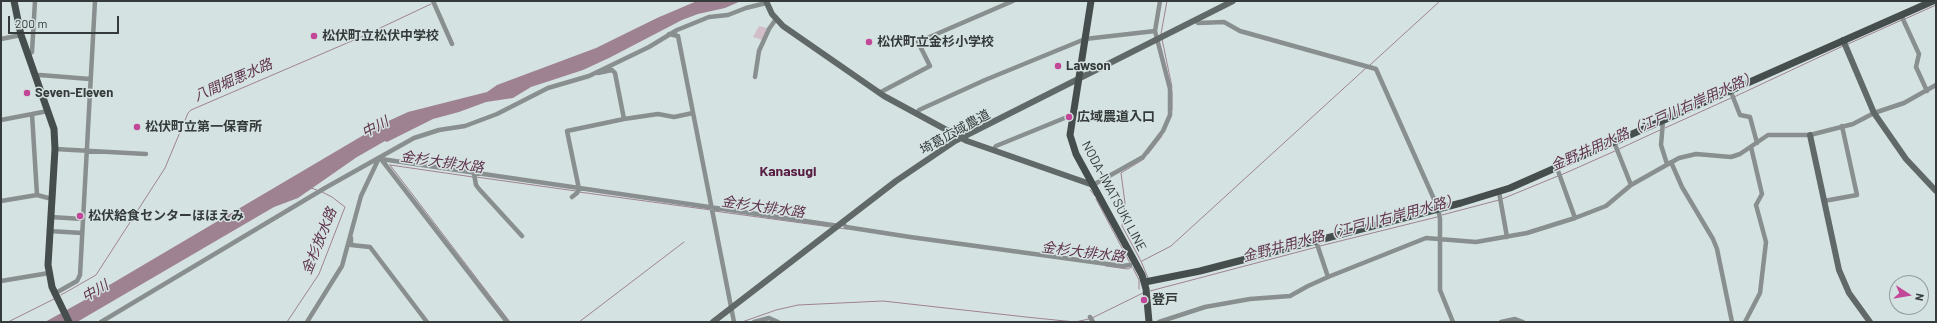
<!DOCTYPE html>
<meta charset="utf-8">
<style>
body{margin:0}
#map{position:relative;width:1937px;height:323px;overflow:hidden;background:#d4e2e1;font-family:Barlow,sans-serif}
canvas{display:block}
.frame{position:absolute;inset:0;border:2px solid #353a3a;pointer-events:none}
.north{position:absolute;left:1889px;top:275px;width:40px;height:40px;box-sizing:border-box;background:#d4e2e1;border:1px solid #949f9e;border-radius:50%;rotate:102deg;font-size:11px;font-weight:700;line-height:16px;text-align:center;color:#353a3a}
.north::after{content:'';display:block;margin:auto;width:14px;height:18px;background:#c34798;clip-path:polygon(50% 0,100% 100%,50% 72%,0 100%)}
.scale{position:absolute;left:8px;top:16px;width:111px;height:18px;box-sizing:border-box;border:2px solid #353a3a;border-top:0;padding-left:5px;font-size:12px;line-height:14px;white-space:nowrap;color:#353a3a;-webkit-text-stroke:3px #d4e2e1;paint-order:stroke}
</style>
<div id="map">
<canvas width="1937" height="323"></canvas>
<div class="frame"></div>
<div class="north">N</div>
<div class="scale">200 m</div>
</div>
<script>
const context = document.querySelector('canvas').getContext('2d');
context.lineJoin = 'round';
function paint(path, color) { context.fillStyle = color; context.fill(path, 'evenodd'); }
const toPath = rows => new Path2D(rows.map(r => 'M' + r).join(''));
function strokePath(path, color, width, dash) { context.strokeStyle = color; context.lineWidth = width; context.lineCap = dash ? 'butt' : 'round'; context.setLineDash(dash || []); context.stroke(path); }
function write(font, color, halo, rows, align = 'center') {
  context.font = font + ' Barlow,"Noto Sans JP",sans-serif'; context.lineWidth = 3; context.setLineDash([]); context.textBaseline = 'middle'; context.strokeStyle = halo; context.fillStyle = color; for (const [text, x, y, turn = 0] of rows) {
    context.save(); context.translate(x, y); context.rotate((+turn || 0) * Math.PI / 180); context.textAlign = isNaN(turn) ? turn : align; if (halo) context.strokeText(text, 0, 0); context.fillText(text, 0, 0); context.restore();
  }
}
paint(toPath([
 [759,26,767,28,762,40,753,37]
]), '#d2bec9');
paint(toPath([
 [697,1,741,1,725,8,698,14,682,20,609,58,583,70,531,87,513,98,486,102,459,112,433,119,387,142,385,141,357,157,298,198,274,207,77,322,45,322,99,292,102,286,106,287,384,123,408,112,487,92,497,85,596,48,657,18]
]), '#9f8292');
strokePath(toPath([
 [1905,19,1936,5],
 [1161,34,1167,1],
 [1162,39,1172,87],
 [1848,44,1902,20],
 [1370,65,1440,1],
 [1734,97,1843,46],
 [1172,110,1172,92],
 [1665,128,1731,98],
 [1619,149,1660,130],
 [1148,154,1162,136],
 [1144,159,1121,173,1125,203,1122,226,1141,261,1148,278],
 [390,165,473,177],
 [390,165,510,322],
 [1561,175,1615,151],
 [476,177,576,191],
 [311,188,317,190],
 [1090,190,1095,196],
 [579,192,711,210],
 [1096,199,1130,263],
 [1502,199,1558,176],
 [714,211,831,227],
 [1442,215,1499,200],
 [838,228,847,229],
 [1320,246,1437,217],
 [1142,261,1171,246,1366,68],
 [1106,266,1128,269,1132,267],
 [1133,268,1139,280,1139,289],
 [1150,291,1317,247],
 [61,295,96,275,165,168,188,113,191,110,361,37,431,4],
 [1092,318,1143,293],
 [8,322,54,299],
 [287,322,319,274,345,207,332,197,322,192],
 [579,322,684,242],
 [742,322,776,310,798,305,883,301,1026,317,1075,322,1089,319]
]), '#9f8292', 1);
strokePath(toPath([
 [433,1,452,44],
 [1901,15,1919,54,1916,67,1927,91],
 [1196,21,1198,23,1224,22,1240,31,1376,69,1438,208,1440,219,1440,290,1453,322],
 [669,34,678,36,734,322],
 [1,39,21,35],
 [28,55,32,52,35,1],
 [36,76,40,75,90,79],
 [755,77,759,51,769,29,776,19],
 [1731,92,1740,115,1750,117,1757,143],
 [879,93,930,66,918,42,1013,1],
 [32,114,37,195],
 [917,114,919,110,985,80,1085,39,1155,31],
 [624,119,658,114,674,117,693,113],
 [1,120,48,111],
 [1663,121,1661,145,1667,164],
 [1614,142,1631,185],
 [55,149,146,154],
 [993,150,996,146,1072,115],
 [381,159,839,226],
 [381,159,507,322],
 [1671,162,1682,187,1713,239,1717,249,1732,322],
 [1557,168,1575,218],
 [474,174,476,185,479,189,522,236],
 [1093,185,1143,157,1163,131,1170,115,1170,89,1155,31,1160,1],
 [1499,192,1507,237],
 [572,197,577,193,579,189,567,131,624,119,615,73,612,70,598,73],
 [1,201,37,195,52,199],
 [1824,201,1857,195,1842,126],
 [50,217,83,219],
 [843,223,846,227,910,237,1122,266,1130,265],
 [49,231,82,233],
 [351,238,351,245,370,247,427,322],
 [1316,241,1328,277],
 [1,281,49,273],
 [54,294,77,281,80,275,95,1],
 [1090,317,1093,322],
 [101,322,325,188,414,138,439,130,465,126,497,114,548,88,589,76,649,47,677,30,709,17,728,15,746,8,766,3],
 [307,322,342,266,361,196,379,158],
 [754,322,769,318,778,322],
 [1159,322,1205,307,1250,299,1290,296,1308,286,1328,277,1426,238,1476,242,1527,233,1575,218,1606,206,1631,185,1679,158,1696,154,1731,157,1740,154,1768,135,1810,135,1853,124,1874,113,1904,103,1936,85],
 [1501,322,1515,319,1523,322],
 [1745,322,1760,293,1766,242,1756,205,1762,194,1751,147]
]), '#898f8e', 4.5);
strokePath(toPath([
 [766,1,772,14,783,26,884,96,967,141,1093,185],
 [1843,40,1874,113,1906,159,1936,191],
 [1810,135,1839,270,1849,293,1870,322],
 [713,322,896,181,955,141,1233,1]
]), '#616968', 6);
strokePath(toPath([
 [14,1,21,35,54,129,55,149,48,265,52,287,69,322],
 [1091,1,1070,135,1076,154,1142,275,1146,289,1149,322],
 [1145,282,1200,271,1258,256,1461,203,1510,188,1933,1]
]), '#454e4d', 7);
for (const [x, y, r, color] of [
 [314,36,4,"#c34798"],
 [869,42,4,"#c34798"],
 [1058,66,4,"#c34798"],
 [27,93,4,"#c34798"],
 [1069,117,4,"#c34798"],
 [137,127,4,"#c34798"],
 [80,216,4,"#c34798"],
 [1144,300,4,"#c34798"]
]) { const dot = new Path2D(); dot.arc(x, y, r, 0, 2 * Math.PI); context.fillStyle = color; context.fill(dot); strokePath(dot, '#d4e2e1', 1.5); }
write('bold 13px', '#353a3a', '#d4e2e1', [
 ["松伏町立松伏中学校",322,36],
 ["松伏町立金杉小学校",877,42],
 ["Lawson",1066,66],
 ["Seven-Eleven",35,93],
 ["広域農道入口",1077,117],
 ["松伏町立第一保育所",145,127],
 ["松伏給食センターほほえみ",88,216],
 ["登戸",1152,300]
], 'left');
write('13px', '#353a3a', '#d4e2e1', [
 ["埼葛広域農道",955,132,-29],
 ["NODA-IWATSUKI LINE",1114,196,62]
]);
write('italic 14px', '#60344e', '#d4e2e1', [
 ["八間堀悪水路",233,80,-24],
 ["金野井用水路（江戸川右岸用水路）",1654,121,-24],
 ["中川",375,127,-28],
 ["金杉大排水路",442,162,8],
 ["金杉大排水路",763,207,8],
 ["金野井用水路（江戸川右岸用水路）",1351,228,-15],
 ["金杉放水路",319,241,-68],
 ["金杉大排水路",1083,252,7],
 ["中川",95,291,-30]
]);
write('bold 14px', '#571c42', '#d4e2e1', [
 ["Kanasugi",788,171]
]);
</script>
